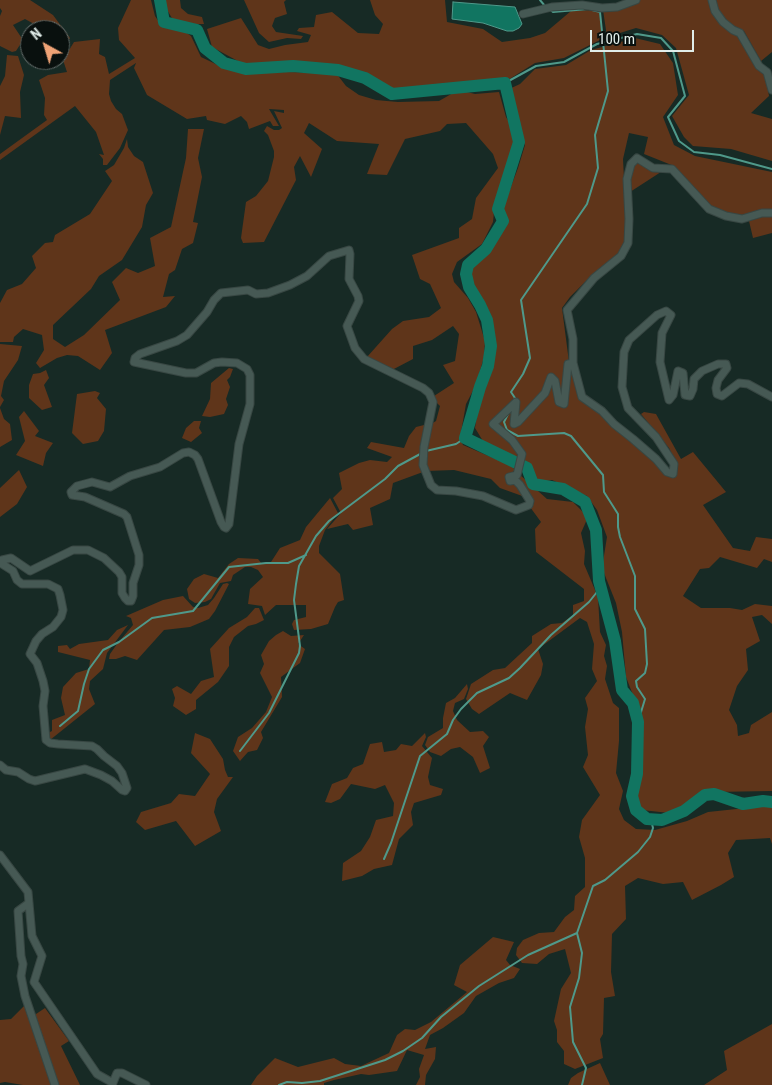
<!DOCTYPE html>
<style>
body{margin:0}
#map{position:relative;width:772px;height:1085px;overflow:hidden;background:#172a25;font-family:"Roboto Condensed",sans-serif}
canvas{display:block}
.north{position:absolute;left:20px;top:20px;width:50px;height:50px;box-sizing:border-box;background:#09100e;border:1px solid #5f6866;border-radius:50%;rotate:321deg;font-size:14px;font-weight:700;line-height:20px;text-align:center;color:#e1ede9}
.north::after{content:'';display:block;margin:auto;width:18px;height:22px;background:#efa376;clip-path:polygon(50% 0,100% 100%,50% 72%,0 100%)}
.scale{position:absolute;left:590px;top:30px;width:104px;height:22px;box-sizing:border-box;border:2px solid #e1ede9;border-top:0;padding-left:6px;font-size:15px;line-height:18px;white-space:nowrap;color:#e1ede9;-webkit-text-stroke:4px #09100e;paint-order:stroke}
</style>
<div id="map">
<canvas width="772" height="1085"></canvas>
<div class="north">N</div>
<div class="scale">100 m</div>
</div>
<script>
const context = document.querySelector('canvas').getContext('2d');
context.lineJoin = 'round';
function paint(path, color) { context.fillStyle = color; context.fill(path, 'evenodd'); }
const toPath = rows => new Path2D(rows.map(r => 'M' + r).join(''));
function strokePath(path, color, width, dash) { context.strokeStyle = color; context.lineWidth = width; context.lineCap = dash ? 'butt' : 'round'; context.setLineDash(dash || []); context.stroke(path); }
paint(toPath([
 [0,0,30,0,53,15,70,38,61,52,60,53,60,30,48,30,42,24,34,24,25,19,13,25,23,40,16,51,12,52,0,46,0,16,2,11,0,8],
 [131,0,151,0,155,16,161,25,184,31,191,36,201,57,226,69,245,73,286,72,336,73,346,86,359,95,376,100,398,102,439,101,453,93,467,92,475,94,499,92,506,117,511,125,516,143,494,212,493,222,482,244,457,262,452,274,454,282,468,298,476,312,485,341,484,357,476,385,466,404,460,438,463,445,512,466,515,470,511,474,525,497,500,488,491,479,454,470,426,471,424,464,431,424,436,421,440,406,435,401,434,396,454,383,443,365,455,361,459,334,453,326,432,340,413,346,413,359,392,370,367,357,392,329,403,321,429,317,441,308,430,284,420,279,412,255,459,238,459,228,472,219,476,198,498,168,493,154,466,123,447,124,440,131,405,139,387,175,367,174,379,144,337,141,309,123,304,133,322,149,311,177,300,156,294,167,296,180,264,242,243,243,241,238,246,202,256,196,268,181,274,157,274,151,268,135,264,131,267,126,274,130,279,130,282,128,274,111,284,113,284,110,269,109,279,126,273,126,270,121,249,129,247,122,241,116,225,124,207,120,206,116,187,119,147,95,134,68,136,63,110,80,109,94,111,101,116,109,122,114,128,130,120,148,107,165,103,165,103,159,99,154,104,155,96,132,75,106,0,160,0,154,47,120,44,115,45,98,39,80,48,75,67,72,63,60,74,42,100,39,99,54,105,57,109,74,135,58,119,40,118,28],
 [165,0,180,0,181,8,188,14,202,17,204,24,184,24,173,20,166,8],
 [244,0,286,0,284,2,287,14,275,18,272,26,276,32,303,36,301,39,287,38,269,42,259,33],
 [370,0,445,0,447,22,483,29,502,42,530,38,545,33,571,11,599,10,602,39,564,58,535,63,500,85,392,91,338,67,294,61,247,66,212,47,207,29,241,18,258,45,269,49,285,45,308,42,311,35,297,31,299,28,314,27,316,15,332,12,358,33,379,34,383,24,375,15],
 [640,0,710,0,736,34,756,67,766,75,769,96,751,113,772,119,772,161,731,149,693,146,684,137,672,116,689,95,676,48,662,35,636,28,607,37,603,10],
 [716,0,772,0,772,52,761,61,744,31,731,25,724,18,717,9],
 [635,38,660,44,673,63,678,95,663,117,674,145,695,156,772,172,772,210,741,216,725,212,711,206,674,166,644,154,648,137,629,133,623,159,626,218,624,242,618,254,591,276,570,297,562,308,569,362,561,400,557,379,547,386,518,421,517,401,491,424,510,442,519,453,517,460,486,446,475,428,478,407,493,367,495,350,493,325,473,288,467,274,470,268,485,255,518,168,525,145,511,116,507,90,520,84,535,69,566,65,591,50],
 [7,55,18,56,24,75,20,92,21,118,5,116,0,135,0,86,5,76],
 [188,129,204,129,198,158,202,177,193,222,198,223,193,243,182,249,175,270,169,274,163,297,175,296,166,307,105,330,112,353,100,370,78,356,67,355,57,358,40,368,36,363,44,350,42,335,23,329,14,337,13,342,0,342,0,303,7,290,22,284,36,268,32,256,45,243,53,242,55,235,90,214,112,181,105,171,114,165,124,148,127,139,128,147,134,156,143,162,153,193,146,205,142,227,122,260,99,276,91,289,53,325,53,339,65,347,84,335,120,300,112,282,126,268,138,273,155,266,150,238,171,227,186,158],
 [638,161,664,170,630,192,629,179,634,165],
 [765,216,772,216,772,233,753,238,749,221],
 [0,344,22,346,18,360,4,381,1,396,4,400,0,407],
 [569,365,572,366,578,386,591,405,653,461,661,471,675,477,678,467,669,448,641,414,644,412,656,414,681,459,693,452,726,492,703,505,733,548,750,551,756,537,772,539,772,562,764,559,757,568,720,557,709,568,700,569,683,596,701,608,730,608,742,610,755,604,772,606,772,624,762,615,752,617,760,641,746,649,748,670,737,686,729,710,737,725,738,736,749,733,751,725,772,712,772,791,712,792,669,813,633,809,638,756,638,708,626,677,622,632,616,603,602,568,607,537,597,510,587,496,552,480,537,483,528,466,521,462,523,453,495,424,515,405,519,424,551,379,566,406],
 [229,368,233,369,230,377,227,380,230,387,226,399,228,405,224,414,210,417,202,416,210,399,211,383],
 [46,370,49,378,44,385,52,407,42,410,29,398,29,385,33,374,40,373],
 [95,391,100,393,97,398,106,409,104,431,98,441,83,444,72,433,77,394],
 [0,408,4,419,10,424,12,440,0,447],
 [24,411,39,431,35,436,53,443,46,453,43,466,16,455,25,441,19,417],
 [194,421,201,421,199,428,202,433,191,442,182,438,186,428],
 [428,424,423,472,393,483,390,499,370,508,373,525,353,530,348,524,327,529,341,513,333,498,342,489,339,473,359,463,370,460,387,462,392,457,367,448,371,442,404,448,409,436,416,427],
 [19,470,27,487,17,504,0,517,0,488],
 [519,474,547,499,573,502,588,517,581,533,585,551,584,564,598,597,600,632,606,645,604,656,607,666,605,679,613,703,619,708,619,741,616,773,623,791,619,809,624,820,636,829,655,830,687,821,708,812,765,806,772,807,772,844,770,838,736,840,728,853,734,877,721,885,692,900,683,882,663,884,638,878,625,886,626,919,612,934,611,972,615,996,604,998,603,1034,600,1039,603,1058,575,1069,564,1064,564,1051,557,1042,557,1030,554,1021,561,989,571,973,565,949,549,954,537,964,522,963,516,955,517,948,523,940,539,933,554,932,565,917,574,910,575,896,585,887,585,858,579,837,582,820,600,795,583,767,588,755,585,727,588,709,585,698,597,681,592,669,594,644,587,622,580,618,538,649,543,664,541,675,527,700,510,693,479,714,472,709,466,699,471,684,493,670,505,668,532,643,532,636,551,624,562,623,573,615,573,605,584,601,584,589,536,552,535,529,541,522,530,507,515,479],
 [330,498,338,513,325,530,319,546,319,553,340,574,344,600,338,602,335,607,328,624,311,629,294,630,292,624,294,620,306,617,306,605,276,605,265,615,262,606,248,604,250,589,263,577,258,570,251,567,245,567,233,575,231,581,220,583,211,599,205,602,195,603,189,599,187,589,194,579,204,574,218,578,229,564,238,558,258,559,262,564,271,562,280,548,300,540,306,527],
 [227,583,229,584,215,611,209,619,190,627,164,630,137,660,125,656,116,659,109,659,110,654,117,644,133,625,131,618,126,616,163,600,183,596,193,607,198,608,208,605,214,598,223,584],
 [255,608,259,608,264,620,256,624,248,626,234,637,229,647,229,666,218,682,196,700,196,709,186,715,173,706,175,698,172,689,177,686,191,694,201,681,214,677,210,649,229,628,247,617],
 [128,625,107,653,103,669,90,681,89,689,95,704,50,740,48,733,52,731,52,720,65,715,61,698,63,687,76,673,89,669,90,660,58,652,58,646,67,645,70,649,79,644,108,640,117,630],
 [283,631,291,636,304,635,298,644,305,649,300,663,281,677,282,697,261,732,263,738,257,750,248,752,240,761,233,751,238,737,252,728,266,712,272,697,260,673,264,664,261,655,269,641,276,635],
 [467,684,468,689,464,699,455,703,453,711,457,720,470,732,483,731,489,737,483,746,490,768,480,773,473,757,460,747,451,749,441,756,430,752,425,745,428,737,443,728,443,718,446,703,455,698],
 [195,733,210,739,223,759,225,770,228,777,233,777,217,799,214,812,221,831,195,846,176,821,145,830,136,822,141,812,171,803,179,794,195,796,210,774,191,753],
 [425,733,426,737,422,746,432,758,428,777,430,785,443,789,441,795,414,803,411,812,413,825,399,839,392,865,374,869,362,876,342,881,343,863,361,851,370,837,376,820,393,816,394,803,385,785,375,789,351,784,340,799,331,803,325,802,332,784,347,778,353,768,363,764,370,744,382,742,384,752,396,750,401,744,412,746],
 [493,937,514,942,506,960,510,965,520,969,514,978,499,983,476,996,464,1013,443,1028,430,1035,425,1049,436,1047,435,1059,426,1075,425,1085,416,1085,420,1077,419,1069,424,1055,407,1050,397,1071,369,1075,361,1074,334,1080,324,1083,324,1085,251,1085,257,1076,275,1058,298,1067,334,1058,345,1064,361,1066,389,1053,397,1035,405,1029,415,1030,431,1022,467,992,454,985,460,965],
 [25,1005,54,1085,23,1085,5,1082,0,1083,0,1020,11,1019],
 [45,1008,69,1041,61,1046,80,1085,58,1085,33,1016],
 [772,1024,772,1085,704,1085,727,1070,724,1051],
 [600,1063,610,1085,568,1085,571,1078,578,1073]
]), '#5f351a');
const water = toPath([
 [453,2,515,7,522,24,519,28,513,31,507,31,483,23,452,19,453,2]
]);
paint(water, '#117561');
strokePath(water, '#4f998a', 1);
strokePath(toPath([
 [540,0,545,6],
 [549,9,553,12,588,9],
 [505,83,536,66,564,62,597,44,637,34,661,38,673,51,685,96,668,117,679,141,694,152,720,155,772,169],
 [514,400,515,398,511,392,523,374,530,358,521,300,587,204,598,168,595,135,608,91,600,12,592,10],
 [509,412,504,422,507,430,518,436,564,433,571,436,603,475,604,492,618,514,618,527,620,537,635,576,635,609,645,629,647,664,645,673,636,681,637,687,645,699,638,722],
 [426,451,456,444,465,438],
 [60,726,78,711,84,684,89,669,103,650,119,642,152,618,193,611,229,567,266,563,288,563,306,555],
 [240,751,269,713,299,653,300,646,294,600,296,584,299,566,316,536,329,521,385,479,398,466,422,453],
 [384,859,391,843,420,756,447,734,453,720,461,709,477,693,509,678,520,668,551,635,589,602,601,587],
 [279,1085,287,1082,302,1083,320,1081,385,1060,403,1051,422,1038,441,1017,479,986,528,955,577,933],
 [582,1085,586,1068,573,1042,570,1007,579,978,582,953,577,933,593,886,605,880,638,852,650,837,653,828,651,820]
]), '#4f998a', 2);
strokePath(toPath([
 [160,0,164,22,197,30,205,48,224,63,246,69,293,66,338,70,365,78,392,94,505,83,519,142,498,209,503,221,486,249,468,265,466,274,469,287,480,305,487,320,491,346,488,366,480,387,465,438,527,468,533,484,563,489,585,502,596,530,599,581,615,641,622,690,633,703,638,722,637,774,632,796,636,810,647,819,662,820,684,811,705,795,714,794,743,804,763,801,772,802]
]), '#117561', 12);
const street = toPath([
 [712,0,715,11,723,22,733,30,740,33,759,66,767,72,772,90],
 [523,14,552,7,582,5,602,8,617,7,636,0],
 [772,213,762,213,742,219,726,216,709,209,672,169,653,168,637,158,631,164,627,179,629,219,628,243,621,256,594,278,567,310,573,339,573,363,582,397,602,411,614,424,633,439,656,459,667,472,673,474,674,464,656,437,628,408,622,387,624,352,629,340,657,315,666,311,671,315,662,333,660,362,669,400,673,395,678,371,683,373,685,395,690,396,693,389,694,379,702,371,718,364,726,364,727,368,718,380,716,388,717,394,722,396,739,383,748,384,772,397],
 [0,765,6,770,18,772,29,779,35,781,85,769,101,775,112,781,122,790,125,791,127,788,122,773,117,766,104,756,97,749,92,746,58,744,50,743,46,740,43,706,45,691,43,681,37,663,30,654,36,641,42,634,53,627,61,617,63,610,60,595,58,589,48,584,22,584,17,580,13,571,2,564,2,560,11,558,30,571,73,550,88,550,104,558,119,572,122,577,122,593,125,598,128,601,131,601,133,596,133,583,139,565,139,555,127,517,124,514,85,497,72,495,71,492,77,486,92,482,110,487,130,476,160,467,183,453,189,452,195,455,198,459,221,522,224,527,226,528,229,524,239,444,250,404,250,375,247,369,237,363,222,362,214,363,196,373,186,373,134,362,135,358,140,354,177,341,187,335,207,312,214,300,221,293,248,290,256,294,268,293,290,285,307,276,329,256,349,250,350,254,349,279,358,296,359,301,347,326,355,348,364,359,423,388,429,393,433,402,424,447,423,465,431,485,437,490,456,491,483,496,516,510,529,505,530,501,520,485,515,480,510,481,509,477,517,475,522,454,512,440,493,424,516,402,514,424,518,422,545,393,551,377,555,381,559,402,564,404,568,364,573,363],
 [0,855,28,892,32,936,42,956,34,982,97,1074,113,1083],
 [29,903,18,911,21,956,23,964,21,976,25,996,55,1085],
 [112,1085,117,1073,122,1073,146,1085]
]);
strokePath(street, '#384743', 9);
strokePath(street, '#465954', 7);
</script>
